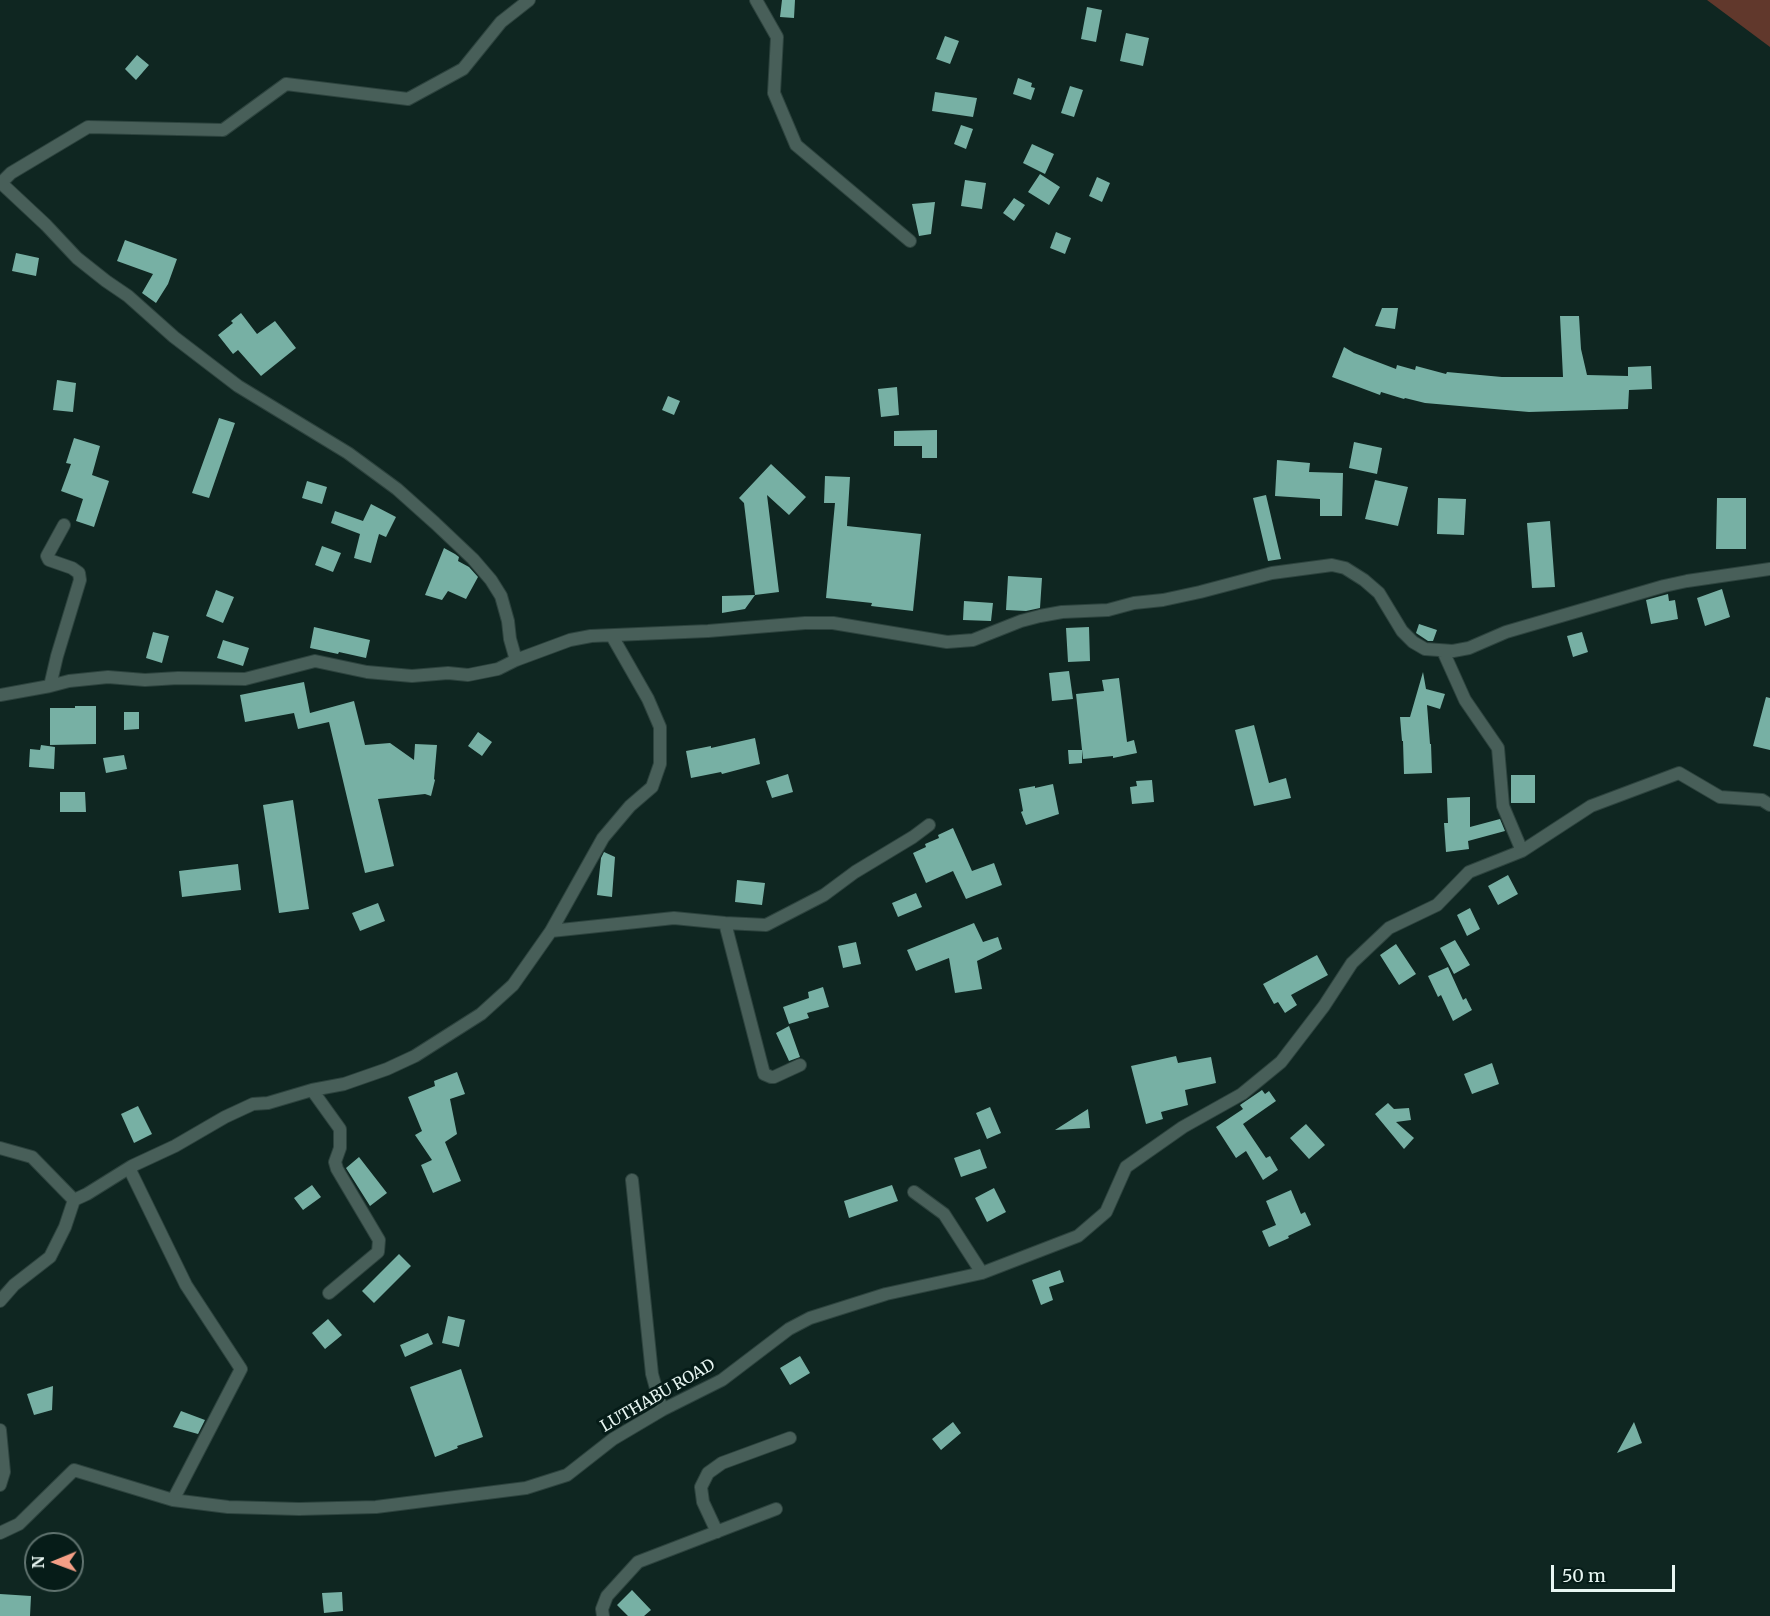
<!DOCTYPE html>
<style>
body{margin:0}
#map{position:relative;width:1770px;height:1616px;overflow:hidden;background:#0f2621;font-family:Merriweather,serif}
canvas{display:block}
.north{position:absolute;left:24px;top:1532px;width:60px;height:60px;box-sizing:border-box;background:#061c18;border:2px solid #60736f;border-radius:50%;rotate:269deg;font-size:16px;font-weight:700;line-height:24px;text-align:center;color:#e8f6f2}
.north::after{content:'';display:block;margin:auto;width:21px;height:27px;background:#f49f86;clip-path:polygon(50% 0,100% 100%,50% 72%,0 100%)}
.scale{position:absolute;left:1551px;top:1565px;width:124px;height:27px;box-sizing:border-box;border:3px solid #e8f6f2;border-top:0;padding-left:8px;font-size:18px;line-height:21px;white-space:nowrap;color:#e8f6f2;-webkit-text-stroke:4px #061c18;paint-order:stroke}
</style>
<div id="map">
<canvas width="1770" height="1616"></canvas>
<div class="north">N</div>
<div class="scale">50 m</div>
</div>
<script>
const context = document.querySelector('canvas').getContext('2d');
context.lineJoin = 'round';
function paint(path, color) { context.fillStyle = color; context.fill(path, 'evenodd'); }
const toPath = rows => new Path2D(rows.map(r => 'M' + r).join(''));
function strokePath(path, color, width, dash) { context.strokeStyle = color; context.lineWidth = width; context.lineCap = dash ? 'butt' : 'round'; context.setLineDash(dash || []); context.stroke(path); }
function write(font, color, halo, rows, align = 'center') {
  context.font = font + ' Merriweather,serif'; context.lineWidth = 6; context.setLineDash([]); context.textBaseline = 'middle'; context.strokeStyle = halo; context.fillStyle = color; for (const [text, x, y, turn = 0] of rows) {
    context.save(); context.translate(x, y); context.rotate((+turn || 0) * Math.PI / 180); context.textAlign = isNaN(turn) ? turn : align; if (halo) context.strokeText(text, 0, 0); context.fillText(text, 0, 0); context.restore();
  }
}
paint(toPath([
 [1707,0,1770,0,1770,47]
]), '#61382c');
paint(toPath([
 [782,0,795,0,794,18,780,17],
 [1087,7,1102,10,1096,42,1081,39],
 [1126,33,1149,38,1143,66,1120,61],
 [945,36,959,41,950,64,936,59],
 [137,55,149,65,136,80,125,69],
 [1018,78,1032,83,1031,87,1035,88,1031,100,1013,94],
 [1070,86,1083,90,1074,117,1061,113],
 [935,92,977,98,973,117,932,111],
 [961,125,973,129,966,149,954,144],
 [1032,144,1054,154,1045,174,1023,163],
 [1040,174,1060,187,1049,205,1028,192],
 [1097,177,1110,183,1102,202,1089,196],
 [965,180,986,183,982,209,961,206],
 [1014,198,1025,205,1014,221,1003,213],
 [935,202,931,234,919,236,912,204],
 [1056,232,1071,238,1065,254,1050,248],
 [125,240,177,259,168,284,156,303,142,293,153,274,117,261],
 [16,253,39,258,36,276,12,271],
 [1382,308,1398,308,1395,329,1375,326],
 [241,313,257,334,275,321,296,348,261,376,238,350,233,354,218,335,233,323,231,321],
 [1560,316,1579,316,1581,349,1587,375,1628,376,1628,367,1651,366,1652,389,1629,390,1628,409,1529,412,1425,403,1405,398,1404,399,1381,392,1380,395,1332,377,1344,347,1354,353,1396,369,1397,365,1415,370,1416,366,1446,374,1447,372,1502,377,1563,377],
 [57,380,76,383,73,412,53,410],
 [897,387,899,415,881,417,878,389],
 [668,396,680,401,674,415,662,410],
 [219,418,235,423,209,498,192,493],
 [937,430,937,458,922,458,922,446,894,446,894,431],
 [74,438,100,446,92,475,109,481,94,527,76,521,83,499,61,491,71,464,66,463],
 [1354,442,1382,448,1377,474,1349,468],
 [1277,460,1310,463,1309,472,1343,473,1342,516,1320,516,1320,499,1275,496],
 [771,464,806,497,789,515,767,495,779,592,755,595,744,503,739,498],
 [825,476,850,477,847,526,921,534,913,611,871,606,872,603,826,598,835,503,824,503],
 [1375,480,1408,487,1398,526,1365,519],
 [307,481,327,487,322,504,302,498],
 [1266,495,1281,559,1268,561,1253,498],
 [1438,498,1466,499,1464,535,1437,534],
 [1717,498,1746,498,1746,549,1716,549],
 [371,504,396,517,386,537,379,534,371,563,354,558,360,534,331,523,335,511,363,521],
 [1550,521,1555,587,1532,588,1527,523],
 [322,546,341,553,333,572,315,565],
 [444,548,455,554,459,557,458,561,469,567,478,577,466,599,448,591,442,600,425,595],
 [1008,576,1042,578,1040,608,1026,611,1006,610],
 [1722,589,1730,617,1705,626,1697,598],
 [216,590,234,597,223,623,206,616],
 [1668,594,1669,601,1675,600,1678,619,1651,624,1646,600],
 [755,595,745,609,722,613,722,596],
 [964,601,993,603,991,621,963,620],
 [1419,624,1437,630,1433,641,1428,641,1416,633],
 [314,627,370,640,366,658,339,652,338,654,310,648],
 [1089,627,1090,661,1068,662,1066,628],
 [153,632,169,636,162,663,146,658],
 [1582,632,1588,652,1573,657,1567,636],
 [223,640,249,648,243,666,217,658],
 [1069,671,1073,699,1052,701,1049,673],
 [1423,672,1426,689,1445,694,1440,709,1427,705,1430,744,1431,744,1432,773,1404,774,1403,741,1402,741,1400,717,1410,717],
 [1119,678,1127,742,1134,740,1137,753,1113,758,1113,756,1083,759,1076,694,1104,691,1102,680],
 [304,682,310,713,354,701,365,745,390,743,414,760,415,744,437,745,434,779,435,780,431,796,425,794,378,799,394,866,365,873,329,722,298,729,294,713,245,722,240,695],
 [1766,697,1770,698,1770,750,1753,746],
 [75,706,96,706,96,744,50,745,50,708,75,708],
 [124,712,139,712,139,729,124,730],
 [1254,725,1269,783,1286,778,1291,798,1254,806,1235,730],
 [478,732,492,742,482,756,468,746],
 [755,738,760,764,722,774,721,772,691,778,686,751,711,746,711,748],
 [41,745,55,747,54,769,29,767,30,749,40,750],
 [1068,750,1082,750,1082,763,1069,764],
 [124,755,127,769,106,773,103,758],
 [788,774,793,792,772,798,766,781],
 [1511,775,1535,775,1535,803,1511,803],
 [1152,780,1154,802,1132,804,1130,787,1137,786,1136,781],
 [1053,784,1059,814,1026,825,1021,812,1023,811,1019,789,1035,786,1035,788],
 [60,792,85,792,86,812,60,812],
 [1470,797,1470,827,1500,819,1505,831,1468,841,1469,849,1446,852,1444,823,1448,823,1447,798],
 [293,800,309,909,279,913,263,805],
 [953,828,972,871,994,863,1002,885,966,899,953,871,926,883,913,853,926,847,925,844,939,838,938,835],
 [604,852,615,857,612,897,597,895,601,858],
 [238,864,241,890,182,897,179,871],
 [1508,875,1518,894,1498,905,1488,886],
 [737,880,765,883,762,905,735,902],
 [916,893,922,907,898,917,892,903],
 [378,903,385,921,360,931,352,913],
 [1470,908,1480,929,1467,936,1457,915],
 [974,923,983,942,998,937,1002,949,977,961,982,989,955,993,949,958,916,971,907,950],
 [1455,940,1470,965,1454,974,1440,948],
 [856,942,861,964,843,968,838,946],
 [1396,944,1416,974,1399,985,1380,955],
 [1317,955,1328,975,1291,995,1297,1005,1285,1013,1278,1002,1274,1004,1263,984],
 [1448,967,1463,1000,1466,998,1472,1010,1453,1021,1441,995,1438,997,1428,976],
 [823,987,829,1007,807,1013,809,1018,789,1024,783,1007,809,998,808,992],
 [789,1026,800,1057,789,1061,776,1033],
 [1176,1056,1178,1063,1211,1057,1216,1083,1185,1090,1188,1105,1161,1112,1163,1119,1146,1124,1131,1066],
 [1492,1063,1499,1084,1472,1094,1464,1074],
 [457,1072,465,1094,450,1099,457,1134,445,1142,461,1181,433,1193,421,1165,432,1160,415,1135,422,1131,408,1097,435,1086,434,1081],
 [1262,1090,1265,1094,1269,1091,1276,1101,1243,1124,1266,1158,1270,1156,1278,1170,1263,1180,1246,1151,1236,1158,1216,1127,1243,1109,1240,1105],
 [1388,1103,1394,1109,1409,1108,1411,1120,1396,1122,1414,1138,1404,1149,1375,1114],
 [138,1106,152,1134,134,1143,121,1114],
 [990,1107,1001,1133,987,1139,976,1113],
 [1088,1109,1090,1128,1055,1130],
 [1306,1124,1325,1145,1309,1159,1290,1138],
 [980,1149,987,1168,961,1177,954,1158],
 [359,1157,387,1193,370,1206,346,1168],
 [312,1185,321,1197,303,1210,294,1198],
 [892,1185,898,1201,849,1218,844,1201],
 [994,1188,1006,1212,987,1222,975,1198],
 [1291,1190,1301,1214,1305,1212,1311,1225,1288,1236,1289,1238,1269,1247,1262,1231,1276,1225,1266,1201],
 [399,1254,411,1266,374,1303,362,1291],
 [1060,1270,1064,1282,1049,1287,1053,1300,1041,1305,1032,1280],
 [448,1316,465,1320,459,1347,442,1343],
 [328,1319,342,1335,325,1349,312,1333],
 [428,1333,433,1344,405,1357,400,1345],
 [800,1356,810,1373,790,1385,780,1368],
 [461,1369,483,1437,457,1446,458,1448,435,1457,410,1387],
 [53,1386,52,1410,34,1415,27,1394],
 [181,1411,205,1420,198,1434,173,1427],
 [953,1422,961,1433,941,1450,932,1439],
 [1634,1422,1642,1443,1617,1453],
 [632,1590,651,1610,644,1616,628,1616,617,1605],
 [342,1592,343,1611,324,1613,322,1593],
 [0,1594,31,1596,30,1616,0,1616]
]), '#77b0a4');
const street = toPath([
 [756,0,777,37,774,93,796,145,910,241],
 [0,182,46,225,77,258,106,281,128,296,174,337,238,386,348,453,397,489,435,523,473,559,491,580,501,596,508,621,510,639,516,660],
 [2,182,11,173,88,127,223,130,286,84,408,99,463,69,501,22,529,0],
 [1443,651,1465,700,1498,748,1503,806,1522,851],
 [50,686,57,656,80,580,79,573,72,568,49,560,47,556,64,525],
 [0,695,50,686,69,681,108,677,145,680,178,678,245,679,315,661,367,672,412,676,448,673,468,675,498,669,516,660,570,640,591,636,708,631,805,623,833,623,947,642,973,640,1021,621,1040,616,1062,612,1108,610,1134,603,1163,600,1200,592,1272,573,1332,565,1345,568,1364,580,1379,593,1402,631,1413,642,1425,649,1453,651,1469,648,1506,632,1664,586,1687,581,1770,569],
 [725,923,764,1074,771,1077,774,1077,800,1065],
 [551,931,603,838,630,806,652,787,660,764,660,727,648,699,612,636],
 [312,1090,340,1129,340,1148,335,1162,337,1169,379,1240,378,1252,329,1293],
 [0,1148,32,1157,74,1200,87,1194,132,1166,175,1146,225,1117,253,1104,268,1103,312,1090,344,1084,387,1069,415,1056,481,1014,513,985,551,931,674,918,725,923,766,925,824,895,855,872,913,837,929,825],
 [129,1168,186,1285,241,1369,173,1500],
 [632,1180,652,1374,662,1410],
 [914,1192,944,1214,982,1273],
 [0,1301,14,1285,50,1257,65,1227,74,1200],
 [0,1430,4,1472,0,1485],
 [717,1532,703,1502,701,1487,708,1473,722,1463,790,1438],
 [0,1533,19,1524,74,1470,173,1500,228,1507,299,1509,376,1507,526,1488,567,1475,613,1439,662,1410,722,1380,789,1329,810,1318,886,1294,982,1273,1078,1236,1106,1212,1126,1167,1183,1127,1242,1094,1281,1062,1324,1006,1352,963,1389,928,1437,905,1469,872,1522,851,1591,806,1679,773,1720,797,1762,800,1770,805],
 [603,1616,602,1609,607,1596,638,1562,776,1509]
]);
strokePath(street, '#2d433e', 14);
strokePath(street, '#485f59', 12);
write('16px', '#e8f6f2', '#061c18', [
 ["LUTHABU ROAD",658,1396,-30]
]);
</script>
